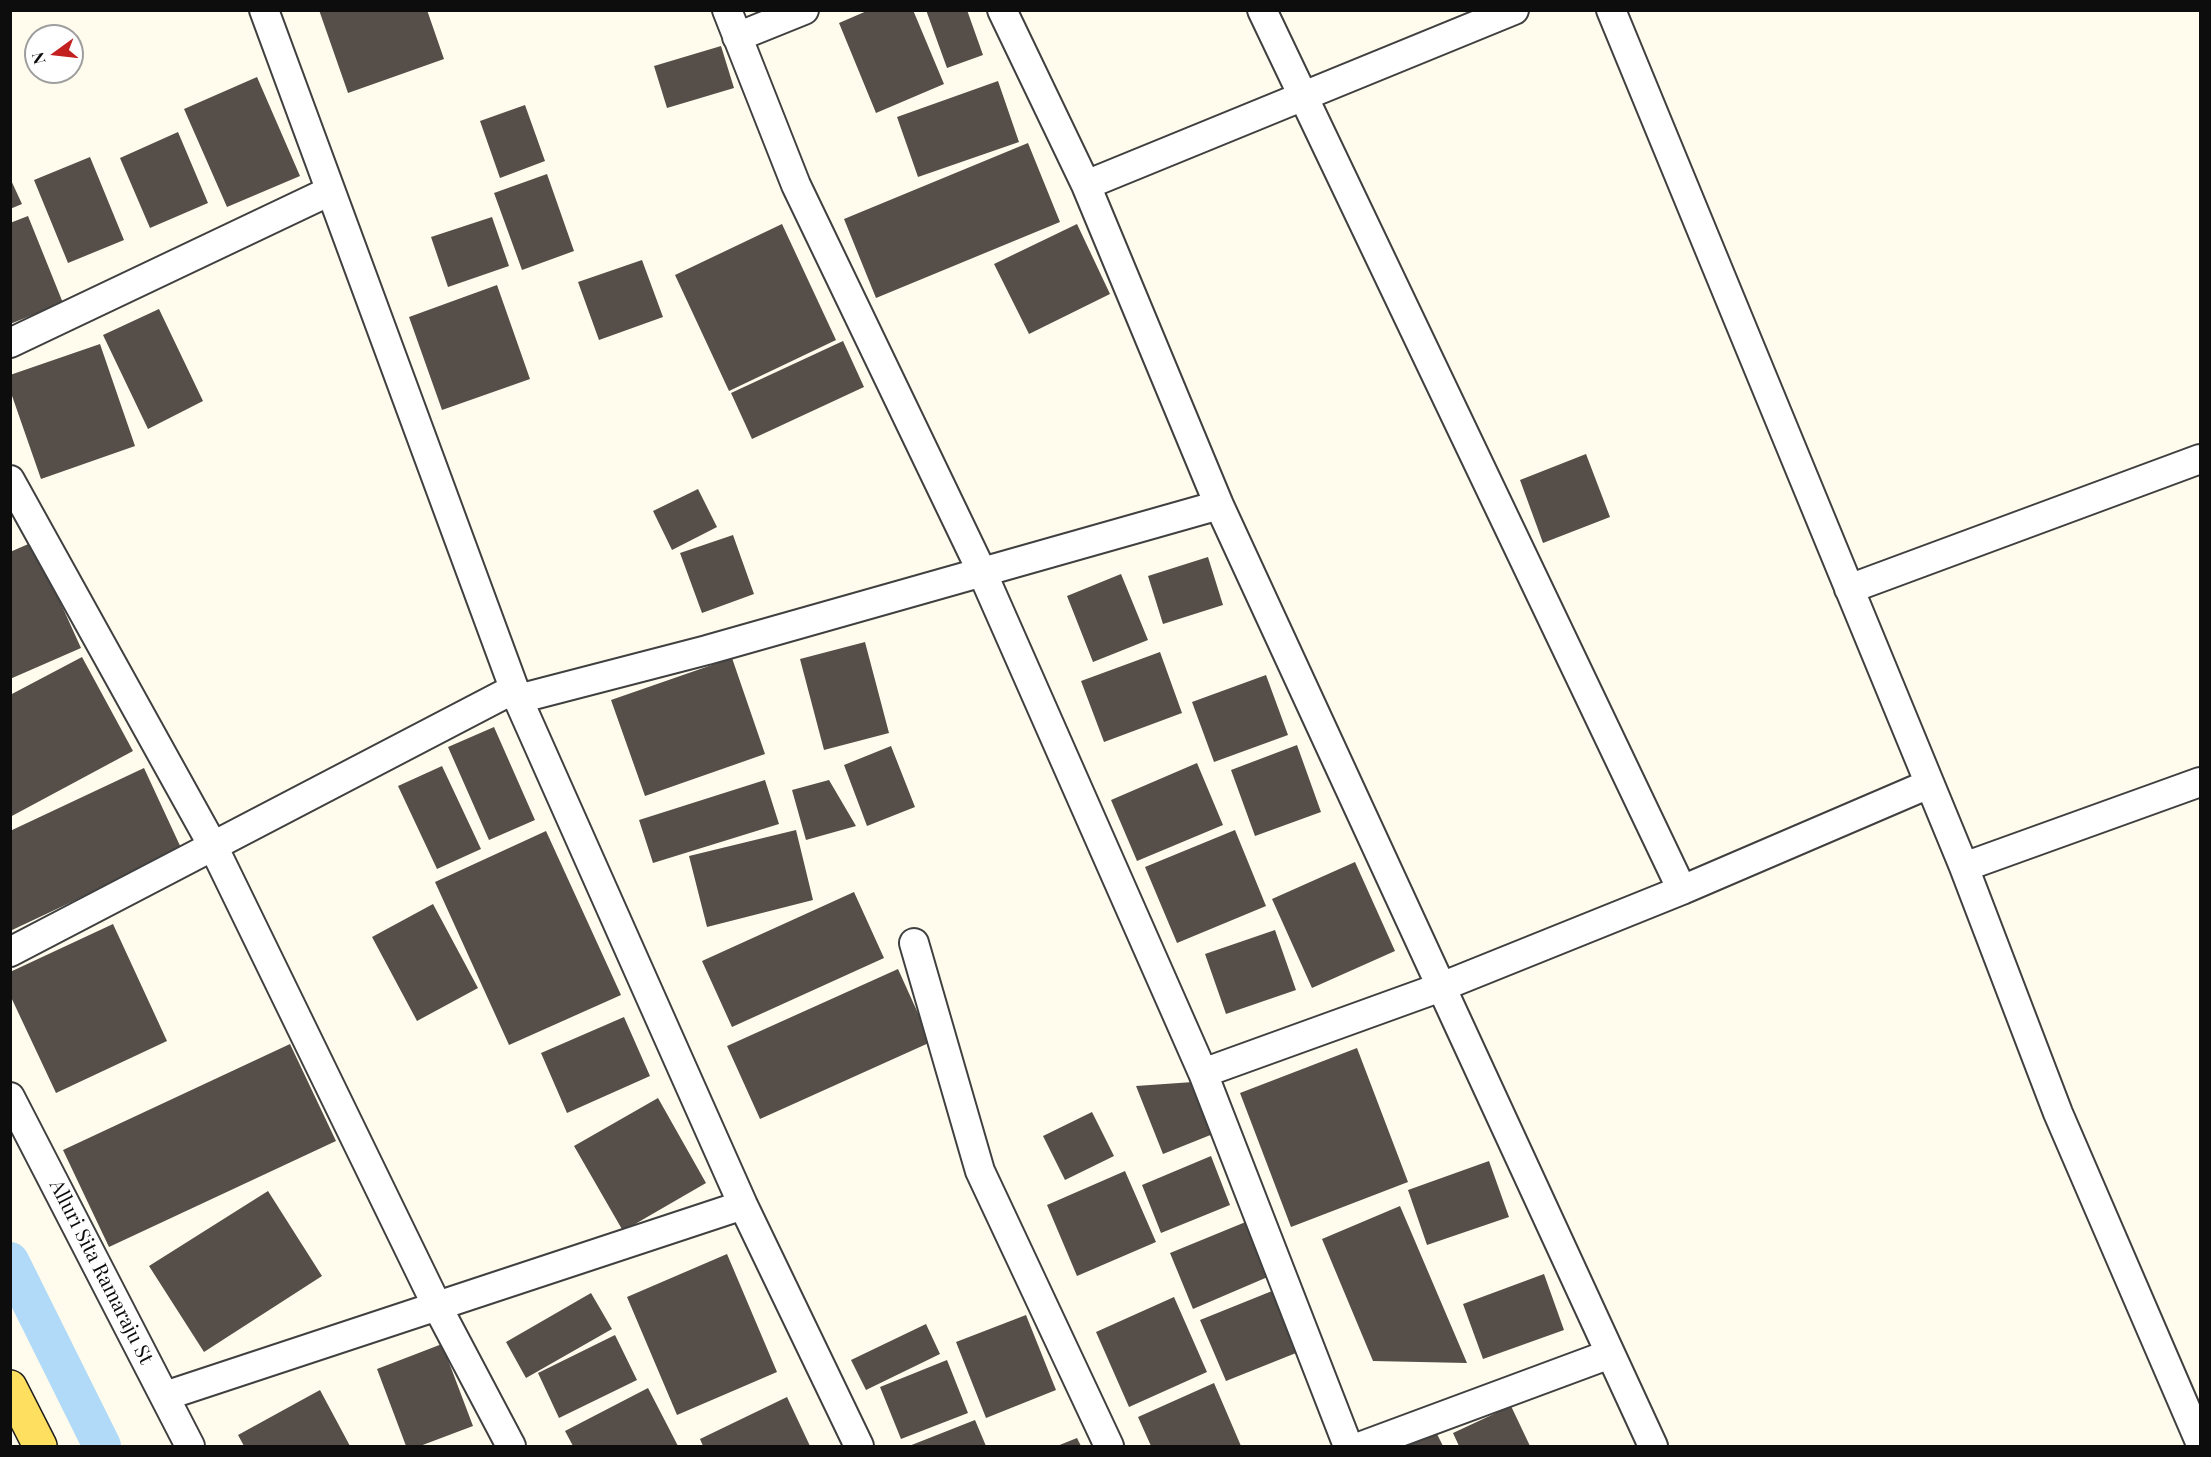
<!DOCTYPE html>
<style>
body{margin:0}
#map{position:relative;width:2211px;height:1457px;overflow:hidden;background:#fffced;font-family:"Playfair Display",serif}
canvas{display:block}
.frame{position:absolute;inset:0;border:12px solid #0d0d0d;pointer-events:none}
.north{position:absolute;left:24px;top:24px;width:60px;height:60px;box-sizing:border-box;background:#fff;border:2px solid #9e9e9e;border-radius:50%;rotate:255deg;font-size:16px;font-weight:700;line-height:24px;text-align:center;color:#0d0d0d}
.north::after{content:'';display:block;margin:auto;width:21px;height:27px;background:#c32020;clip-path:polygon(50% 0,100% 100%,50% 72%,0 100%)}
</style>
<div id="map">
<canvas width="2211" height="1457"></canvas>
<div class="frame"></div>
<div class="north">N</div>
</div>
<script>
const context = document.querySelector('canvas').getContext('2d');
context.lineJoin = 'round';
const toPath = rows => new Path2D(rows.map(r => 'M' + r).join(''));
function strokePath(path, color, width, dash) { context.strokeStyle = color; context.lineWidth = width; context.lineCap = dash ? 'butt' : 'round'; context.setLineDash(dash || []); context.stroke(path); }
function paint(path, color) { context.fillStyle = color; context.fill(path, 'evenodd'); }
function write(font, color, halo, rows, align = 'center') {
  context.font = font + ' "Playfair Display",serif'; context.lineWidth = 6; context.setLineDash([]); context.textBaseline = 'middle'; context.strokeStyle = halo; context.fillStyle = color; for (const [text, x, y, turn = 0] of rows) {
    context.save(); context.translate(x, y); context.rotate((+turn || 0) * Math.PI / 180); context.textAlign = isNaN(turn) ? turn : align; if (halo) context.strokeText(text, 0, 0); context.fillText(text, 0, 0); context.restore();
  }
}
strokePath(toPath([
 [10,1261,102,1446]
]), '#b0daf8', 38);
paint(toPath([
 [319,10,427,10,444,59,348,93],
 [869,10,913,10,944,84,876,113,839,23],
 [926,10,967,10,983,55,947,68],
 [721,46,734,88,667,108,654,66],
 [257,77,300,176,227,207,184,109],
 [998,81,1019,142,918,177,897,117],
 [525,105,545,161,500,178,480,121],
 [178,132,208,203,150,228,120,158],
 [1028,143,1060,222,876,298,844,219],
 [90,157,124,240,68,263,34,180],
 [547,174,574,251,522,270,494,193],
 [10,178,22,204,10,209],
 [28,216,63,303,10,324,10,223],
 [492,217,509,266,448,287,431,237],
 [782,224,836,340,729,391,675,275],
 [1077,224,1110,294,1029,334,994,264],
 [642,260,663,317,599,340,578,282],
 [497,285,530,379,442,410,409,317],
 [159,309,203,401,148,429,103,335],
 [843,341,864,387,752,439,731,393],
 [100,344,135,446,41,479,10,390,10,375],
 [1586,454,1610,517,1543,543,1520,480],
 [698,489,717,527,672,550,653,511],
 [733,535,754,594,702,613,680,553],
 [33,542,81,648,10,679,10,552],
 [1208,557,1223,605,1163,624,1148,576],
 [1121,574,1148,640,1093,662,1067,596],
 [865,642,889,733,824,750,800,659],
 [1160,652,1182,713,1104,742,1081,681],
 [82,657,133,751,10,817,10,695],
 [732,658,765,754,645,796,611,700],
 [1266,675,1288,735,1214,762,1192,702],
 [494,727,535,820,489,840,448,747],
 [1297,745,1321,812,1255,836,1231,770],
 [891,746,915,807,867,826,844,765],
 [1197,763,1223,825,1137,861,1111,800],
 [442,766,481,849,437,869,398,786],
 [144,768,182,850,10,931,10,831],
 [765,780,779,824,653,863,639,820],
 [829,780,856,826,806,840,792,790],
 [796,830,813,900,707,927,689,856],
 [1235,830,1266,906,1177,943,1145,867],
 [546,831,621,995,509,1045,435,882],
 [1355,862,1395,951,1312,988,1272,899],
 [854,892,884,958,732,1027,702,961],
 [433,904,478,988,417,1021,372,937],
 [113,924,167,1041,56,1093,10,995,10,972],
 [1275,930,1296,990,1226,1014,1205,954],
 [898,969,931,1042,760,1119,727,1046],
 [624,1017,650,1076,567,1113,541,1053],
 [290,1044,336,1141,109,1247,63,1150],
 [1357,1048,1408,1182,1291,1227,1240,1093],
 [1193,1082,1213,1134,1163,1154,1136,1086],
 [658,1098,706,1183,623,1231,574,1146],
 [1092,1112,1114,1156,1065,1180,1043,1136],
 [1211,1156,1230,1205,1161,1233,1142,1185],
 [1489,1161,1509,1217,1427,1245,1408,1190],
 [1125,1171,1156,1242,1077,1276,1047,1205],
 [268,1191,322,1276,204,1352,149,1266],
 [1400,1206,1467,1363,1373,1361,1322,1239],
 [1248,1221,1270,1276,1193,1309,1170,1253],
 [727,1254,777,1372,677,1415,627,1297],
 [1544,1274,1564,1330,1483,1359,1463,1304],
 [1277,1289,1301,1351,1226,1381,1200,1320],
 [591,1293,612,1329,526,1378,506,1342],
 [1174,1297,1207,1372,1129,1407,1096,1332],
 [1026,1315,1056,1390,986,1418,956,1342],
 [926,1324,940,1354,866,1390,851,1360],
 [615,1335,637,1380,559,1418,538,1373],
 [442,1344,473,1426,420,1446,406,1446,377,1369],
 [947,1360,968,1413,901,1439,880,1387],
 [1214,1383,1241,1446,1151,1446,1138,1417],
 [648,1388,678,1446,573,1446,565,1431],
 [320,1390,350,1446,244,1446,238,1435],
 [787,1397,810,1446,703,1446,700,1439],
 [1511,1406,1530,1446,1459,1446,1453,1433],
 [975,1420,986,1446,909,1446],
 [1435,1430,1443,1446,1403,1446],
 [1077,1438,1081,1446,1057,1446]
]), '#564f49');
const street = toPath([
 [264,10,518,699],
 [727,10,796,185,982,572,1203,1073,1348,1446],
 [1002,10,1086,185,1219,505,1653,1446],
 [1262,10,1682,890],
 [1611,10,1964,867,2058,1113,2200,1442],
 [737,37,804,10],
 [1086,185,1514,10],
 [10,343,330,191],
 [10,480,213,846,437,1306,511,1446],
 [1849,589,2200,459],
 [1964,867,2200,782],
 [914,943,980,1171,1109,1446],
 [10,952,514,689],
 [1203,1073,1441,987,1682,890,1929,784],
 [10,1097,190,1446],
 [165,1396,743,1205],
 [859,1446,743,1205,518,699,707,650,1219,505],
 [1362,1446,1610,1354]
]);
const primary = toPath([
 [10,1387,40,1446]
]);
strokePath(street, '#404040', 32);
strokePath(primary, '#1e1e1e', 36);
strokePath(street, '#fff', 28);
strokePath(primary, '#fedf5f', 33);
write('20px', '#0d0d0d', '#fff', [
 ["Alluri Sita Ramaraju St",101,1272,63]
]);
</script>
